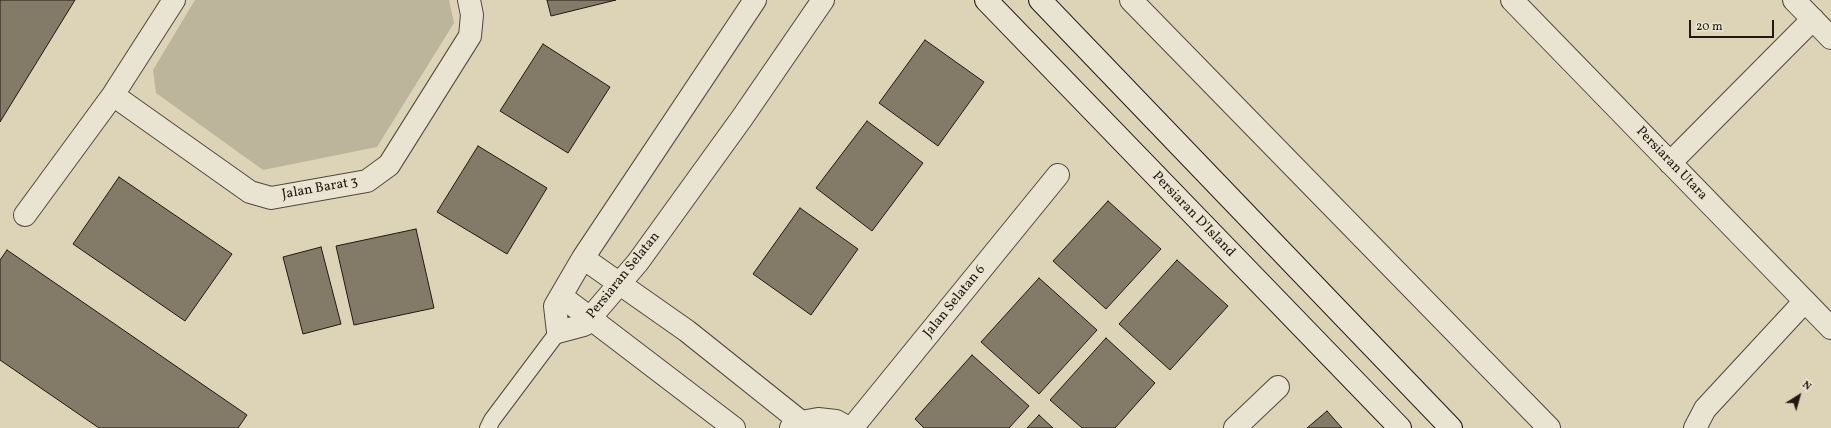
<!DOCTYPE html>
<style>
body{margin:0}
#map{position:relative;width:1831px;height:428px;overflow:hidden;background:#ddd4b8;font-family:Vollkorn,serif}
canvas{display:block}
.north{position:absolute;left:1779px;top:376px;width:40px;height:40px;-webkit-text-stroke:3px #e9e3d1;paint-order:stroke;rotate:37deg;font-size:11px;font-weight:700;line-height:16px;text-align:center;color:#231811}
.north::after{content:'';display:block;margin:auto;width:14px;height:18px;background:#231811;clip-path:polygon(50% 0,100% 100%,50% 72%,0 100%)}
.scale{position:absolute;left:1689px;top:20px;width:85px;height:18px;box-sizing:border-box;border:2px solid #231811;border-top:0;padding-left:5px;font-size:12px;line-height:14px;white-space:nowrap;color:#231811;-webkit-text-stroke:3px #e9e3d1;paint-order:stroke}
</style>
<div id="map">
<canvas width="1831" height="428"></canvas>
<div class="north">N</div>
<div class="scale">20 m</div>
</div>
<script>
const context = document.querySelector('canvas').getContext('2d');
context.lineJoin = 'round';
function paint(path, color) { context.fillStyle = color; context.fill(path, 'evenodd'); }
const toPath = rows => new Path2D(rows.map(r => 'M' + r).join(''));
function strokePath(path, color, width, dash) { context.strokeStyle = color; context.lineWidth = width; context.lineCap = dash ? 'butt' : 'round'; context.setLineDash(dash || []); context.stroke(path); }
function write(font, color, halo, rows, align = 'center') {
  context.font = font + ' Vollkorn,serif'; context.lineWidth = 3; context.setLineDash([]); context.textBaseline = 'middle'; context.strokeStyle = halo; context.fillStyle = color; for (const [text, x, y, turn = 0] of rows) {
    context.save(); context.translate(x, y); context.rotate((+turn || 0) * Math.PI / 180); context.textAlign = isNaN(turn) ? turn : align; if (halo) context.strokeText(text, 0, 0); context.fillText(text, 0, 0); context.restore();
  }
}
paint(toPath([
 [195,0,449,0,454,23,377,147,263,170,156,93,153,70]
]), '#bdb49c');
const building = toPath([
 [0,0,75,0,0,122,0,0],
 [547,0,616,0,551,16,547,0],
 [925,40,984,82,938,146,879,103,925,40],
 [543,44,610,87,568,153,500,111,543,44],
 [867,121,923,163,872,231,816,188,867,121],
 [478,146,547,188,507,254,437,212,478,146],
 [119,177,232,254,185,321,73,244,119,177],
 [1108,201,1161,249,1106,309,1053,261,1108,201],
 [800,208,858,249,811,315,753,274,800,208],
 [416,229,434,308,354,325,336,246,416,229],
 [321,247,341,324,303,334,283,257,321,247],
 [7,250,247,415,238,428,99,428,0,360,0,260,7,250],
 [1177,260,1228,306,1170,370,1119,324,1177,260],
 [1039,278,1097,330,1039,394,981,342,1039,278],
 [1106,338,1155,383,1115,428,1082,428,1050,400,1106,338],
 [972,355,1029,406,1009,428,924,428,915,419,972,355],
 [1327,411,1342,428,1307,428,1327,411],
 [1039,415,1053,428,1027,428,1039,415]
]);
paint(building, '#847a68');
strokePath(building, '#231811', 1);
const lane = toPath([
 [488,428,492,420,558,332]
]);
const street = toPath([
 [755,0,583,258,555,306,558,332,584,325,638,262,742,118,823,0],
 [1131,0,1549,428],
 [1512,0,1831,328],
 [1794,0,1831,38],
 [113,95,250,192,271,198,367,181,389,165,470,36,472,15,469,0],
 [1670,163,1813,19],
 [25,215,113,95,174,0],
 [583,258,687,331,801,422],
 [561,296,734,428],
 [791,428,801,422,818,419,836,421,849,428],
 [852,428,1058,175],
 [1235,428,1278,387],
 [1695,428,1705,409,1805,301]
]);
const secondary = toPath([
 [986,0,1400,428],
 [1040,0,1451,428]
]);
strokePath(lane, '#52473b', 18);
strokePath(street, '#52473b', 24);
strokePath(secondary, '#231811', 24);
strokePath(lane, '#e9e3d1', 16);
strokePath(street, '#e9e3d1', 22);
strokePath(secondary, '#e9e3d1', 22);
write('14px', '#231811', '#e9e3d1', [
 ["Persiaran Utara",1671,164,46],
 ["Jalan Barat 3",320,189,-10],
 ["Persiaran D'Island",1193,215,46],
 ["Persiaran Selatan",624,276,-51],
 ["Jalan Selatan 6",955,302,-51]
]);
</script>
